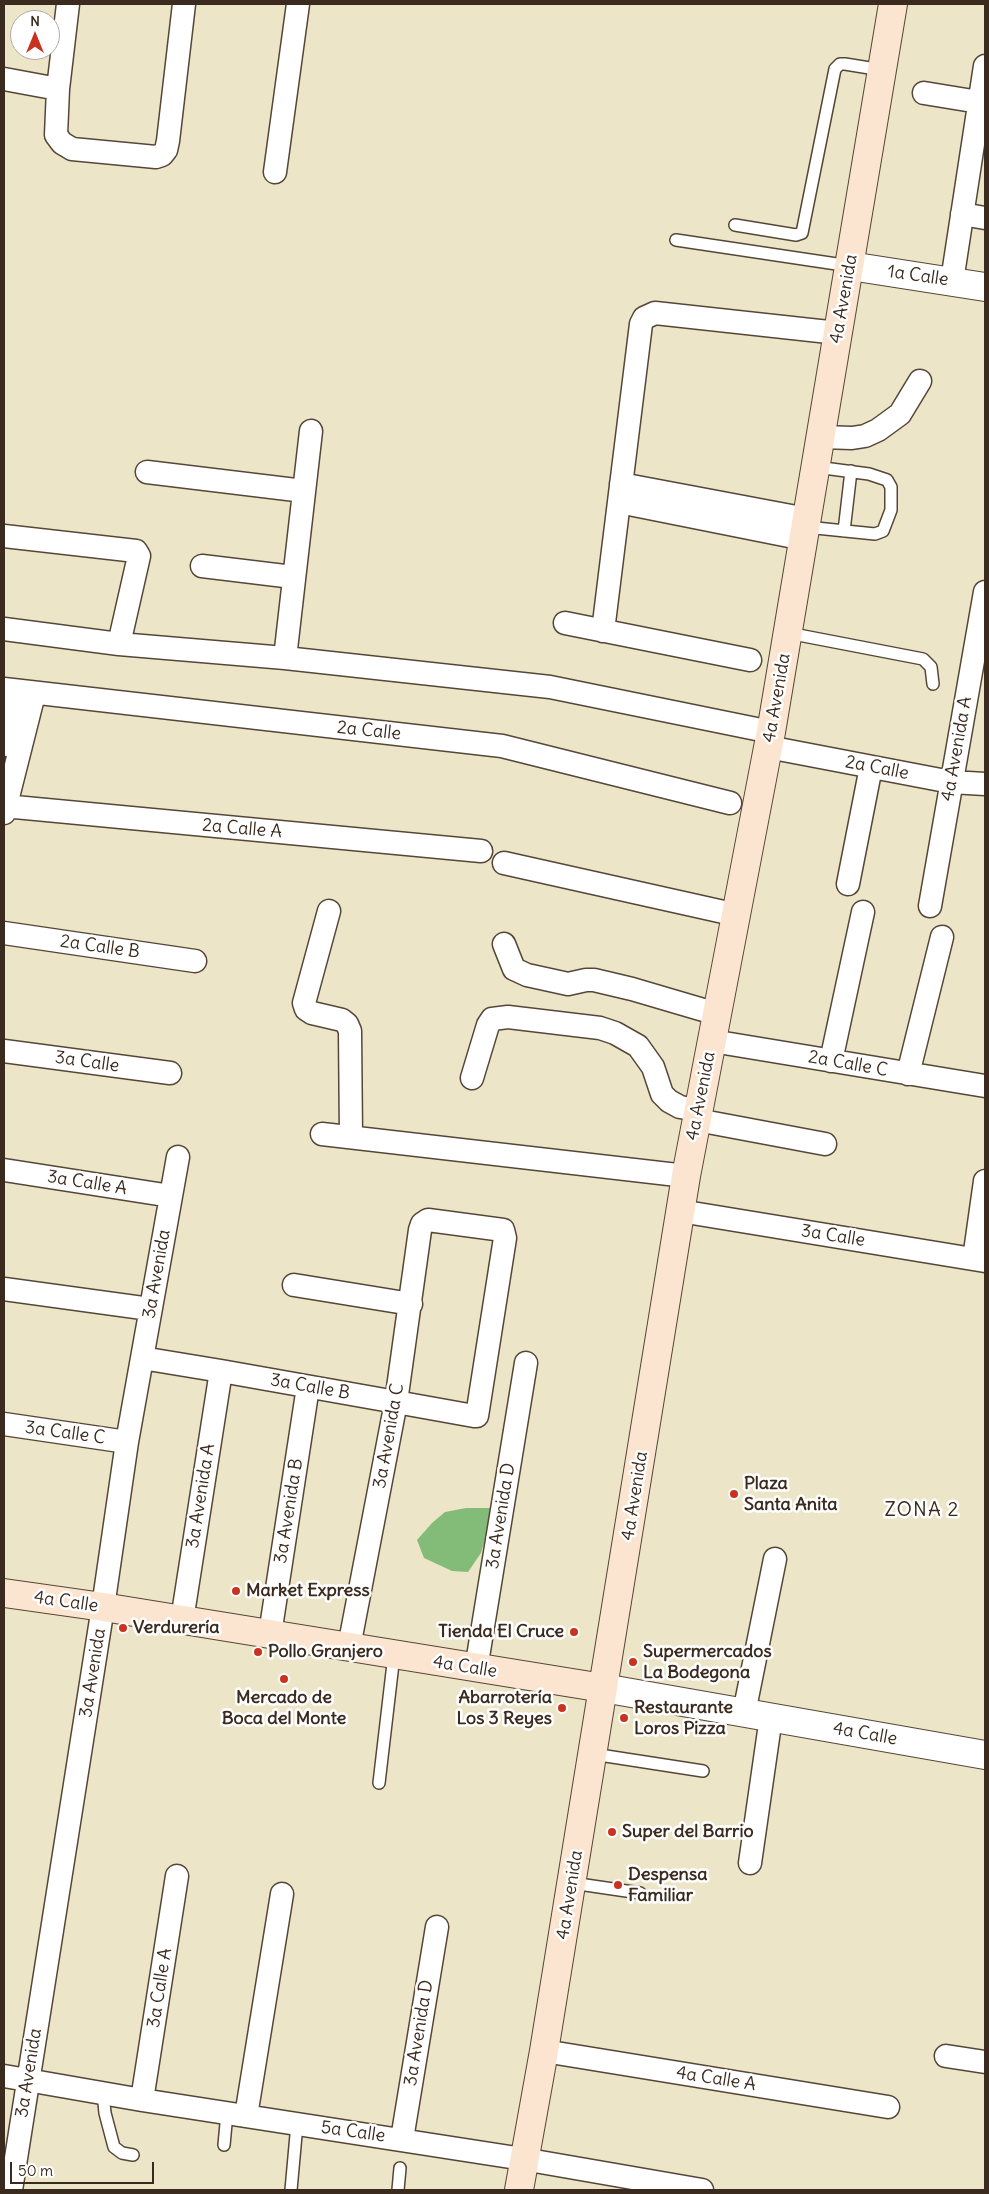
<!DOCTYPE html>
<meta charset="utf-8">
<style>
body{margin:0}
#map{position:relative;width:989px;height:2194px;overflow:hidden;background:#ede5c8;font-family:Delius,sans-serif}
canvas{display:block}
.frame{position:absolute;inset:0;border:5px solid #3b2a1e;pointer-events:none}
.north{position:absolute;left:10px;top:10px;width:50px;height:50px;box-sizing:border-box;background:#fff;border:1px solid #b1aaa5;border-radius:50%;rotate:0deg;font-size:14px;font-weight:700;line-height:20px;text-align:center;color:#3b2a1e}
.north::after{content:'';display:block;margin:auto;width:18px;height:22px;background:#c8321e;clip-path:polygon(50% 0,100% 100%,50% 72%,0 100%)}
.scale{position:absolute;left:10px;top:2162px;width:144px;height:22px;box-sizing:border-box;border:2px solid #3b2a1e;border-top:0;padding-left:6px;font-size:15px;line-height:18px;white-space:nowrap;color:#3b2a1e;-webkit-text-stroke:4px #fff;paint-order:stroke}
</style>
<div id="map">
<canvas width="989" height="2194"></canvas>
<div class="frame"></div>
<div class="north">N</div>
<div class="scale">50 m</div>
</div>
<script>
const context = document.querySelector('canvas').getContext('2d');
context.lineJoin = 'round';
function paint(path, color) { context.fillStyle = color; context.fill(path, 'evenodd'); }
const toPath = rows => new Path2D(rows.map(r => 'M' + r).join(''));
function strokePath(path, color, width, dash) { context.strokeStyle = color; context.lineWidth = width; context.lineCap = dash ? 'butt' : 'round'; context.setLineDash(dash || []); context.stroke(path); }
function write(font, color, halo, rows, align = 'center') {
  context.font = font + ' Delius,sans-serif'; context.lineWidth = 5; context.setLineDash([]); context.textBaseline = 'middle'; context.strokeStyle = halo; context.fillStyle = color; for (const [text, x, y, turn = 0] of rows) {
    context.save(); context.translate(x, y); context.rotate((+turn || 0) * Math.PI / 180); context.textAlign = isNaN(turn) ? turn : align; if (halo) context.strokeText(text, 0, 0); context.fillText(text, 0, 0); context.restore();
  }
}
paint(toPath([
 [466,1508,494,1508,481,1553,468,1572,452,1571,424,1558,417,1540,432,1523,445,1512]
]), '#83bc78');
const service = toPath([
 [735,225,796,235,802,233,835,69,840,64,845,64,882,70],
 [676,240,850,266],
 [806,527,875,534,883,531,891,510,891,487,887,480,869,474,816,467],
 [844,531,851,471],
 [788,633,923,659,931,667,933,684],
 [593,1754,703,1771],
 [379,1783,394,1655],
 [572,1883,640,1893],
 [103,2093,105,2113,114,2147,122,2153,133,2155],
 [224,2145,227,2113],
 [291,2190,297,2124],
 [398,2190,400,2168]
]);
const minor = toPath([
 [68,4,58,89,56,135,62,143,72,149,156,157,162,155,166,150,168,141,184,4],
 [4,79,58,89],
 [924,93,985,103],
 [275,172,298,4],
 [962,214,985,218],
 [952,281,985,66],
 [821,437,852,438,865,436,878,430,900,414,920,381],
 [147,472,304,491],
 [621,484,807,519],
 [619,502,804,539],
 [4,536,136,551,139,556,119,644],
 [202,566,293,577],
 [565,623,750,660],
 [4,629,119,644,285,658,550,687,771,732],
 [603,631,641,324,644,318,655,313,838,333],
 [285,658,311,431],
 [4,689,502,746,730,803],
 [4,745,17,691],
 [768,747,951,782,985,784],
 [4,806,481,851],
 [4,813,34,694],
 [504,863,737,915],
 [848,884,871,767],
 [930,906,985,592],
 [329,911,304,1003,306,1009,312,1013,342,1020,347,1024,350,1031,351,1137],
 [4,933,195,961],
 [504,944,514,969,527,975,568,984,586,980,594,980,632,989,717,1014],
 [712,1041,985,1086],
 [4,1051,170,1073],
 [831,1061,863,912],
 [908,1074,942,937],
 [472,1078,488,1025,492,1019,508,1017,600,1028,615,1033,638,1046,653,1067,662,1094,669,1101,680,1107,698,1110],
 [697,1120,825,1144],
 [322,1134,686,1176],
 [4,1170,171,1196],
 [680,1211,985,1261],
 [974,1259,985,1181],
 [294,1285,411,1304],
 [4,1289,150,1309],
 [142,1358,221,1371,396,1402,474,1416,477,1416,505,1238,503,1230,428,1220,422,1224,420,1230,396,1402,349,1647],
 [4,1424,127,1442],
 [182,1620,221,1371],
 [270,1634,308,1387],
 [476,1669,526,1363],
 [744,1713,775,1559],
 [750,1863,771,1717],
 [544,2051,888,2107],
 [946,2056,985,2062],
 [4,2076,142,2100,523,2159,702,2190],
 [142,2100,177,1876],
 [246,2116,282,1894],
 [402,2139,437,1927],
 [11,2190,103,1607,127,1442,178,1157]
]);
const tertiary = toPath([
 [850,266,985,287],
 [603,1688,985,1755]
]);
const secondary = toPath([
 [4,1593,103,1607,603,1688],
 [519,2190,544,2051,686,1176,771,732,893,4]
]);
strokePath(service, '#564638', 14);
strokePath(minor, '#564638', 25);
strokePath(tertiary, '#564638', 30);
strokePath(secondary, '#564638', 30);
strokePath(service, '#fff', 11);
strokePath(minor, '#fff', 22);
strokePath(tertiary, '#fff', 28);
strokePath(secondary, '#fce5d0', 28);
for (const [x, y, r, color] of [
 [734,1494,5,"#c8321e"],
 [236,1591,5,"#c8321e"],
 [123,1628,5,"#c8321e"],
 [574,1632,5,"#c8321e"],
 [258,1652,5,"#c8321e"],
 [633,1662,5,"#c8321e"],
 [284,1679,5,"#c8321e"],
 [562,1708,5,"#c8321e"],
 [624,1718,5,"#c8321e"],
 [612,1832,5,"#c8321e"],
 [618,1885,5,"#c8321e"]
]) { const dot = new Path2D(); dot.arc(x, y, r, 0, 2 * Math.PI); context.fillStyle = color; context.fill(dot); strokePath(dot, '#fff', 2); }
write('18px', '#3b2a1e', '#fff', [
 ["1a Calle",918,276,8],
 ["4a Avenida",844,299,-80],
 ["4a Avenida",777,698,-80],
 ["2a Calle",369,731,6],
 ["4a Avenida A",957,749,-80],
 ["2a Calle",877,768,11],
 ["2a Calle A",242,829,5],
 ["2a Calle B",100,947,8],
 ["3a Calle",87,1062,8],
 ["2a Calle C",848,1064,10],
 ["4a Avenida",701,1096,-79],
 ["3a Calle A",87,1183,9],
 ["3a Calle",833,1236,9],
 ["3a Avenida",157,1274,-80],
 ["3a Calle B",310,1387,10],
 ["3a Calle C",65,1433,8],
 ["3a Avenida C",389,1436,-80],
 ["3a Avenida A",201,1496,-81],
 ["4a Avenida",635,1496,-81],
 ["3a Avenida B",289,1511,-81],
 ["3a Avenida D",501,1516,-81],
 ["4a Calle",66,1602,8],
 ["4a Calle",465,1667,9],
 ["3a Avenida",93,1673,-81],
 ["4a Calle",865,1734,10],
 ["4a Avenida",570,1895,-81],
 ["3a Calle A",160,1988,-81],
 ["3a Avenida D",419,2033,-81],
 ["3a Avenida",29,2073,-81],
 ["4a Calle A",716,2079,9],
 ["5a Calle",353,2132,8]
]);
write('bold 18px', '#3b2a1e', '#fff', [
 ["Plaza",744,1484],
 ["Santa Anita",744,1505],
 ["Market Express",246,1591],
 ["Verdurería",133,1628],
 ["Tienda El Cruce",564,1632,"right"],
 ["Pollo Granjero",268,1652],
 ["Supermercados",643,1652],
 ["La Bodegona",643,1673],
 ["Mercado de",284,1698,"center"],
 ["Boca del Monte",284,1719,"center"],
 ["Abarrotería",552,1698,"right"],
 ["Los 3 Reyes",552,1719,"right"],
 ["Restaurante",634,1708],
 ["Loros Pizza",634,1729],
 ["Super del Barrio",622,1832],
 ["Despensa",628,1875],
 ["Familiar",628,1896]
], 'left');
context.letterSpacing = '1px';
write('20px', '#3b2a1e', '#fff', [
 ["ZONA 2",922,1510]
]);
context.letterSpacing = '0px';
</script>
